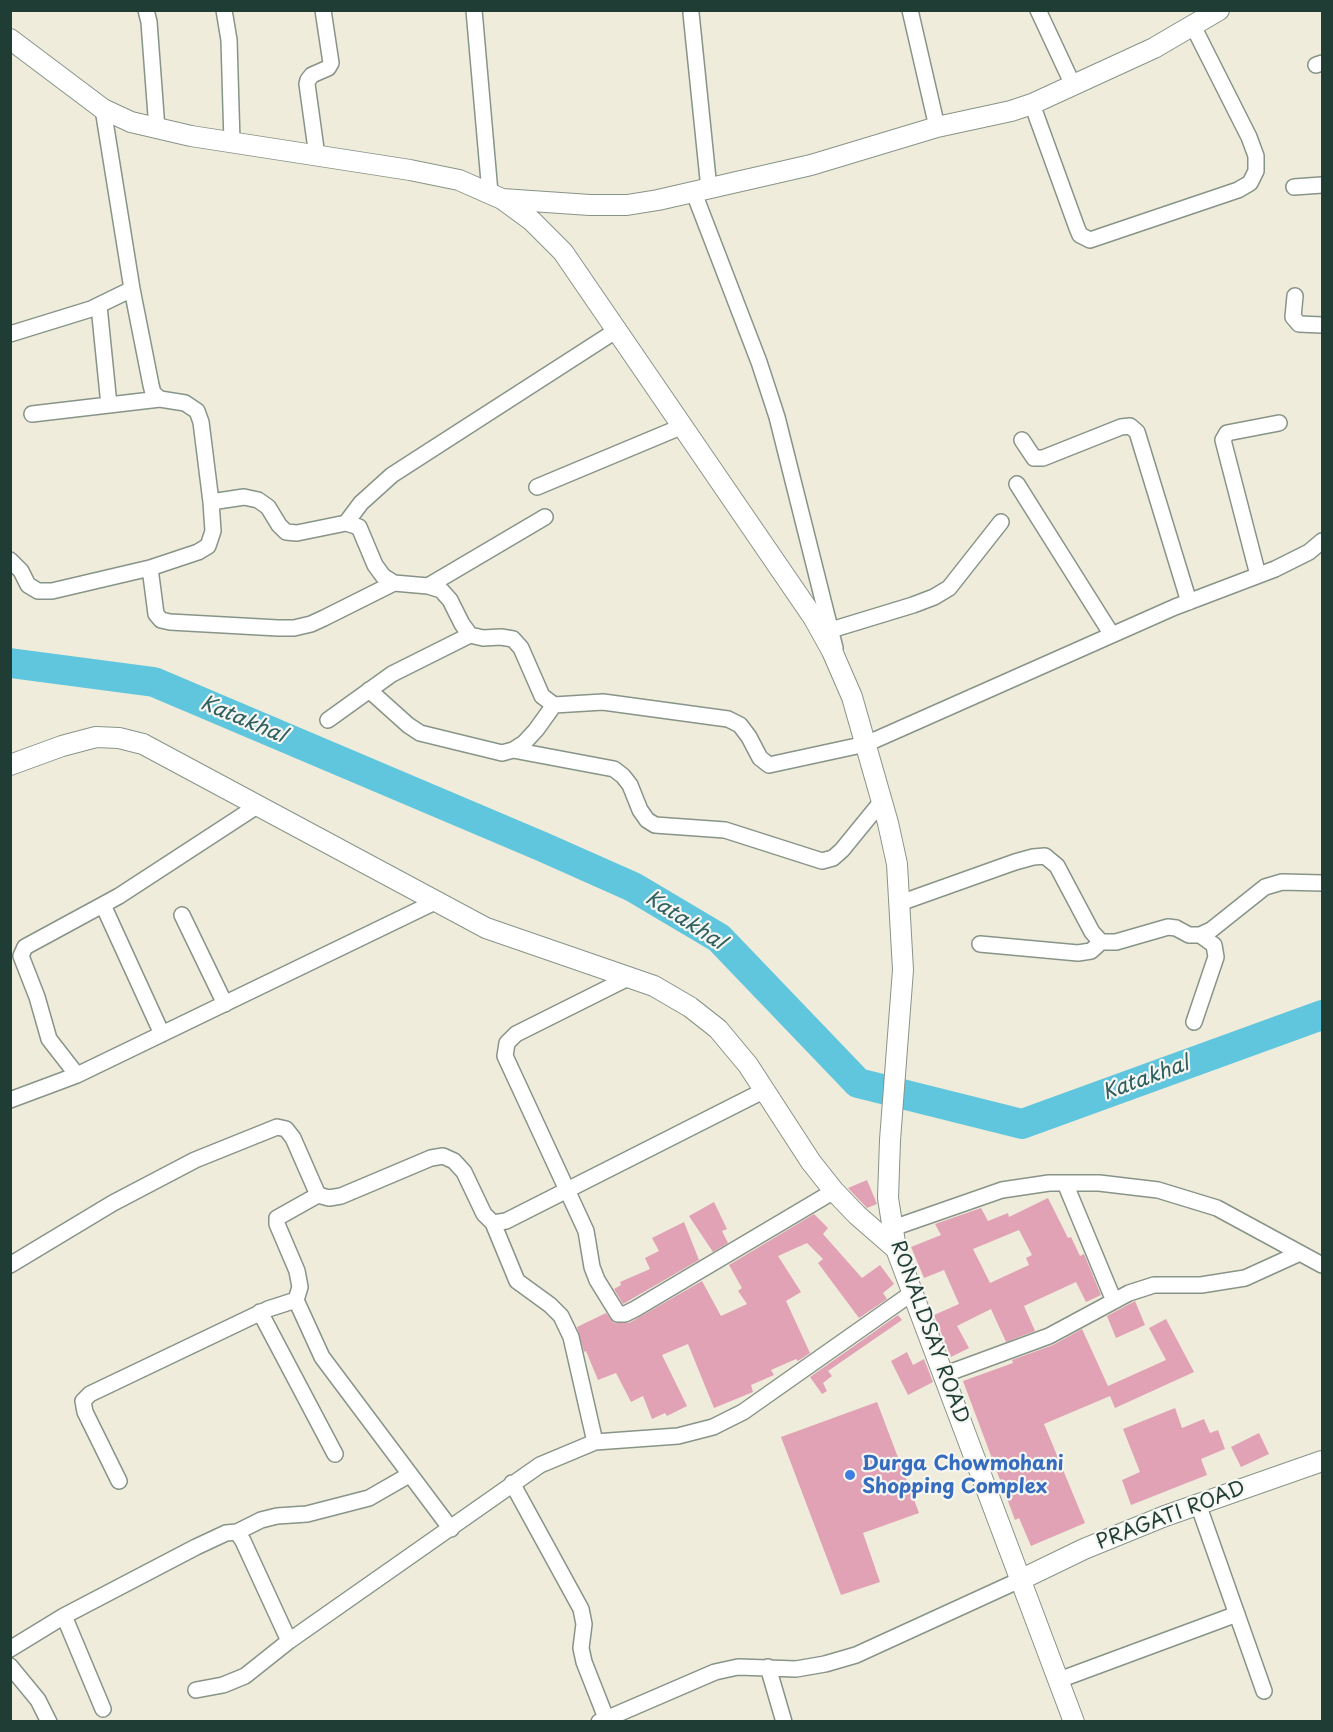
<!DOCTYPE html>
<style>
body{margin:0}
#map{position:relative;width:1333px;height:1732px;overflow:hidden;background:#efecdb;font-family:"Playpen Sans",sans-serif}
canvas{display:block}
.frame{position:absolute;inset:0;border:12px solid #1f3d34;pointer-events:none}
</style>
<div id="map">
<canvas width="1333" height="1732"></canvas>
<div class="frame"></div>
</div>
<script>
const ctx = document.querySelector('canvas').getContext('2d');
ctx.lineJoin = 'round';
const toPath = rows => new Path2D(rows.map(r => 'M' + r).join(''));
function trace(path, color, width, dash) { ctx.strokeStyle = color; ctx.lineWidth = width; ctx.lineCap = dash ? 'butt' : 'round'; ctx.setLineDash(dash || []); ctx.stroke(path); }
function paint(path, color) { ctx.fillStyle = color; ctx.fill(path, 'evenodd'); }
function label(font, color, halo, rows, align = 'center') {
  ctx.font = font + ' "Playpen Sans",sans-serif'; ctx.lineWidth = 4.5; ctx.setLineDash([]); ctx.textBaseline = 'middle'; ctx.strokeStyle = halo; ctx.fillStyle = color; for (const [text, x, y, turn = 0] of rows) {
    ctx.save(); ctx.translate(x, y); ctx.rotate((+turn || 0) * Math.PI / 180); ctx.textAlign = isNaN(turn) ? turn : align; if (halo) ctx.strokeText(text, 0, 0); ctx.fillText(text, 0, 0); ctx.restore();
  }
}
const river = toPath([
 [10,663,154,682,543,847,633,887,719,938,858,1083,1022,1124,1322,1015]
]);
const building = toPath([
 [867,1180,877,1204,867,1208,848,1188],
 [1048,1198,1068,1238,1071,1237,1080,1256,1084,1254,1101,1295,1086,1302,1076,1282,1024,1306,1035,1331,1006,1342,991,1309,957,1326,969,1348,951,1357,934,1315,959,1304,944,1270,924,1278,911,1247,941,1235,935,1224,981,1208,988,1221,1008,1213,1009,1217],
 [1019,1230,1032,1255,1026,1258,1029,1265,990,1283,973,1249],
 [714,1202,727,1229,722,1231,728,1243,713,1252,689,1216],
 [814,1214,828,1228,823,1234,862,1278,880,1265,894,1284,883,1293,887,1299,859,1318,818,1263,823,1259,807,1243,778,1256,801,1292,786,1301,810,1353,798,1361,796,1359,771,1370,774,1375,751,1385,753,1392,714,1408,688,1344,662,1355,687,1406,667,1416,665,1413,652,1419,643,1396,631,1402,616,1373,598,1380,586,1351,584,1352,577,1327,606,1313,614,1323,629,1323,702,1281,721,1316,747,1304,738,1291,742,1288,729,1265],
 [684,1222,699,1260,623,1304,614,1289,621,1285,620,1282,650,1269,645,1258,659,1251,652,1238],
 [1135,1301,1145,1325,1116,1338,1107,1316],
 [898,1315,902,1320,828,1371,832,1376,823,1383,827,1391,822,1394,810,1377],
 [1166,1319,1194,1372,1115,1408,1110,1396,1044,1424,1085,1523,1031,1546,1019,1518,1015,1520,963,1381,1013,1363,1012,1360,1053,1345,1082,1329,1108,1386,1166,1360,1149,1328],
 [907,1352,913,1365,924,1359,933,1382,908,1395,891,1361],
 [877,1402,919,1513,863,1533,880,1582,841,1595,781,1437],
 [1175,1408,1182,1428,1204,1419,1210,1433,1218,1430,1225,1449,1201,1459,1207,1475,1131,1505,1122,1480,1140,1472,1123,1429],
 [1259,1433,1269,1454,1241,1467,1231,1447]
]);
const minor = toPath([
 [146,10,149,22,157,129],
 [224,10,229,40,232,142],
 [474,10,490,193],
 [910,10,937,127],
 [1038,10,1073,85],
 [691,13,709,189],
 [1316,65,1322,63],
 [1032,104,1077,228,1080,235,1090,240,1238,190,1250,183,1256,171,1256,156,1249,137,1193,26],
 [317,156,307,84,308,80,312,75,328,68,331,63,323,10],
 [1294,187,1322,185],
 [694,193,759,362,777,417,835,648],
 [1295,296,1293,317,1299,324,1322,325],
 [99,306,109,405],
 [10,334,91,309,132,289],
 [32,414,160,399],
 [1022,440,1034,458,1043,458,1121,427,1130,426,1137,432,1189,602],
 [1017,484,1112,635],
 [537,487,683,426],
 [211,502,244,497,258,500,268,507,279,525,286,532,297,533,346,523,359,527,375,565,383,576,394,583,428,586,441,590,450,600,462,624,470,635,483,638,501,637,513,639,521,648,542,696,554,705,603,702,728,719,740,725,749,737,760,758,769,765,866,744,1175,607,1275,569,1309,552,1322,541],
 [346,523,361,503,392,475,617,330],
 [10,560,21,571,28,585,38,591,52,591,150,568,198,552,208,546,213,531,211,502,201,422,197,411,185,403,160,399,153,393,151,385,132,289,103,109],
 [150,568,156,614,161,620,170,622,278,628,294,628,311,624,324,618,394,583],
 [1258,575,1223,440,1227,433,1279,423],
 [428,586,545,517],
 [831,630,913,605,934,597,949,588,1001,522],
 [369,690,408,725,420,733,502,753,513,750,524,743,536,730,554,705],
 [328,720,392,674,470,635],
 [513,750,614,769,623,776,630,785,640,810,647,820,655,825,725,830,822,861,833,858,842,850,882,801],
 [900,903,1015,862,1033,857,1045,856,1057,866,1092,932,1101,942,1116,942,1168,927,1176,928,1189,935,1200,935,1211,930,1265,887,1282,882,1322,883],
 [103,905,162,1034],
 [182,915,225,1004],
 [980,944,1078,953,1091,951,1101,942],
 [630,977,516,1034,507,1043,505,1056,586,1231,592,1267,597,1280,618,1314,625,1314,635,1309,834,1191],
 [1194,1022,1216,957,1214,945,1200,935],
 [77,1075,49,1039,37,997,21,956,25,947,119,896,257,806],
 [10,1100,77,1075,437,901],
 [1065,1183,1114,1301],
 [318,1195,277,1218,277,1224,297,1271,300,1287,296,1300,322,1357,451,1529],
 [493,1223,517,1281,550,1305,561,1316,571,1337,595,1442],
 [893,1228,1002,1190,1049,1183,1099,1183,1158,1190,1217,1208,1322,1265],
 [10,1265,113,1203,195,1160,277,1127,286,1129,293,1138,318,1195,329,1198,341,1196,431,1158,443,1156,454,1161,464,1172,484,1214,493,1223,506,1221,763,1091],
 [260,1312,335,1454],
 [943,1375,1049,1336,1129,1293,1154,1285,1201,1285,1245,1278,1300,1253],
 [119,1481,85,1412,83,1401,90,1394,268,1309,296,1300],
 [512,1483,581,1609,584,1624,581,1648,584,1662,606,1718],
 [1198,1504,1264,1691],
 [237,1532,261,1520,277,1516,307,1514,369,1498,409,1475],
 [64,1616,103,1709],
 [10,1649,64,1616,196,1547,226,1533,237,1532,243,1541,289,1641,540,1465,595,1442,678,1436,713,1427,743,1412,912,1293],
 [10,1666,38,1700,49,1722],
 [768,1667,784,1722],
 [1059,1680,1237,1614],
 [196,1690,223,1685,245,1676,289,1641],
 [599,1722,715,1672,738,1667,796,1669,825,1664,856,1655,1022,1579]
]);
const tertiary = toPath([
 [10,39,103,109,131,122,191,136,410,170,459,180,502,199,532,221,563,252,813,617,832,651,852,697,888,823,897,864,903,970,890,1140,888,1198,896,1249,1074,1722],
 [502,199,590,205,627,205,658,200,811,165,937,127,1011,111,1032,104,1154,48,1219,10],
 [10,765,62,746,96,737,119,738,143,744,486,928,654,986,690,1007,718,1029,748,1065,811,1162,834,1191,857,1215,896,1249],
 [1022,1579,1084,1549,1165,1516,1322,1461]
]);
const markers = [
 [850,1475,6,"#3f7fe0"]
];
const streetNames = [
 ["RONALDSAY ROAD",929,1332,70],
 ["PRAGATI ROAD",1171,1516,-21]
];
const shopNames = [
 ["Durga Chowmohani",862,1464],
 ["Shopping Complex",862,1487]
];
const waterNames = [
 ["Katakhal",243,720,23],
 ["Katakhal",685,921,33],
 ["Katakhal",1146,1079,-20]
];
trace(river, '#60c6de', 30);
paint(building, '#e1a2b5');
trace(minor, '#879488', 18);
trace(tertiary, '#879488', 22);
trace(minor, '#fff', 15);
trace(tertiary, '#fff', 20);
for (const [x, y, r, color] of markers) { const dot = new Path2D(); dot.arc(x, y, r, 0, 2 * Math.PI); ctx.fillStyle = color; ctx.fill(dot); trace(dot, '#f6f6f2', 2); }
label('20px', '#1f3d34', '#f6f6f2', streetNames);
label('bold 20px', '#366cbe', '#f6f6f2', shopNames, 'left');
label('italic 21px', '#2f5f5e', '#f6f6f2', waterNames);
</script>
